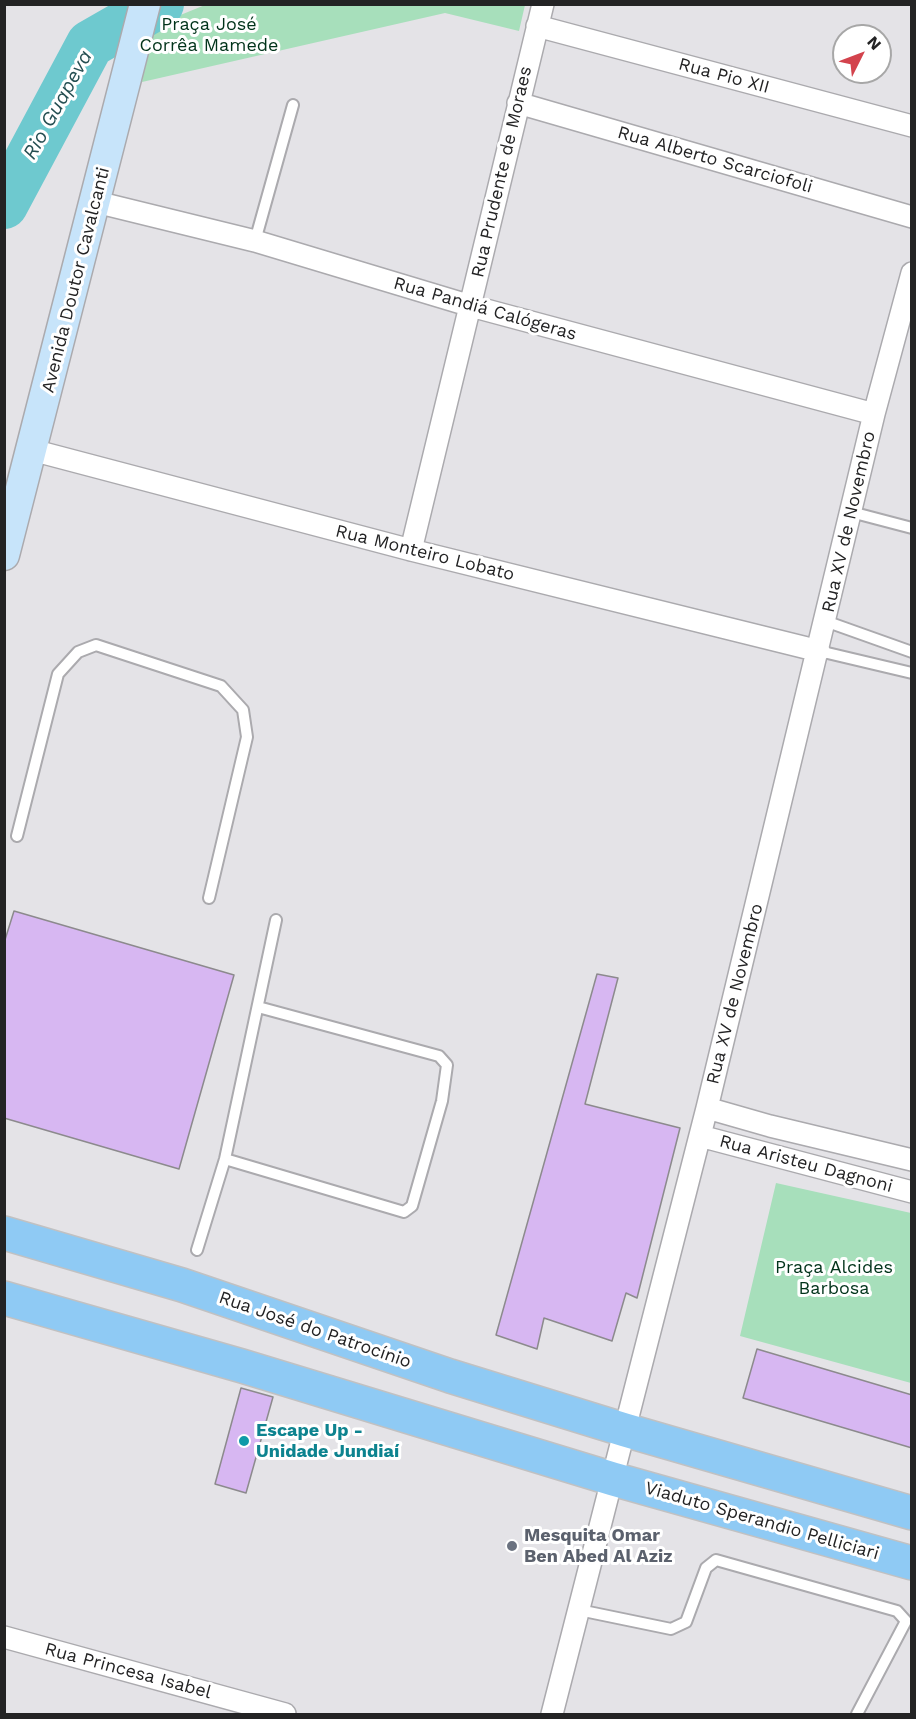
<!DOCTYPE html>
<meta charset="utf-8">
<style>
body{margin:0}
#map{position:relative;width:916px;height:1719px;overflow:hidden;background:#e4e3e7;font-family:"Work Sans",sans-serif}
canvas{display:block}
.frame{position:absolute;inset:0;border:6px solid #232324;pointer-events:none}
.north{position:absolute;left:832px;top:24px;width:60px;height:60px;box-sizing:border-box;background:#fff;border:2px solid #a7a7a7;border-radius:50%;rotate:48deg;font-size:16px;font-weight:700;line-height:24px;text-align:center;color:#232324}
.north::after{content:'';display:block;margin:auto;width:21px;height:27px;background:#d3434d;clip-path:polygon(50% 0,100% 100%,50% 72%,0 100%)}
</style>
<div id="map">
<canvas width="916" height="1719"></canvas>
<div class="frame"></div>
<div class="north">N</div>
</div>
<script>
const ctx = document.querySelector('canvas').getContext('2d');
ctx.lineJoin = 'round';
function paint(path, color) { ctx.fillStyle = color; ctx.fill(path, 'evenodd'); }
const toPath = rows => new Path2D(rows.map(r => 'M' + r).join(''));
function trace(path, color, width, dash) { ctx.strokeStyle = color; ctx.lineWidth = width; ctx.lineCap = dash ? 'butt' : 'round'; ctx.setLineDash(dash || []); ctx.stroke(path); }
function label(font, color, halo, rows, align = 'center') {
  ctx.font = font + ' "Work Sans",sans-serif'; ctx.lineWidth = 6; ctx.setLineDash([]); ctx.textBaseline = 'middle'; ctx.strokeStyle = halo; ctx.fillStyle = color; for (const [text, x, y, turn = 0] of rows) {
    ctx.save(); ctx.translate(x, y); ctx.rotate((+turn || 0) * Math.PI / 180); ctx.textAlign = isNaN(turn) ? turn : align; if (halo) ctx.strokeText(text, 0, 0); ctx.fillText(text, 0, 0); ctx.restore();
  }
}
const green = toPath([
 [205,5,525,5,519,31,445,13,142,82,151,27],
 [776,1183,911,1213,911,1383,740,1336]
]);
const river = toPath([
 [4,205,90,44,160,4]
]);
const building = toPath([
 [14,911,234,975,179,1169,4,1118,4,943,14,911],
 [597,974,618,978,585,1104,680,1128,637,1298,626,1293,612,1341,544,1318,537,1349,496,1335,597,974],
 [757,1349,912,1395,912,1448,743,1398,757,1349],
 [241,1388,273,1397,246,1493,215,1484,241,1388]
]);
const lane = toPath([
 [255,241,293,105],
 [851,512,912,528],
 [825,621,912,652],
 [819,651,912,673],
 [17,836,58,674,78,652,96,645,221,686,243,710,247,737,209,898],
 [225,1159,404,1212,412,1206,442,1101,447,1065,439,1056,258,1007],
 [197,1250,225,1159,276,920],
 [579,1610,671,1629,686,1622,706,1568,716,1560,897,1611,906,1621,857,1714]
]);
const street = toPath([
 [537,26,912,126],
 [518,103,912,217],
 [96,202,255,241,471,306,874,414],
 [32,450,411,550,819,651],
 [411,550,543,4],
 [707,1108,770,1126,912,1160],
 [700,1136,912,1192],
 [4,1637,285,1714],
 [552,1714,707,1108,874,414,912,273]
]);
const secondary = toPath([
 [4,555,145,4]
]);
const primary = toPath([
 [4,1233,182,1285,450,1376,625,1430,912,1513],
 [4,1298,242,1366,613,1479,912,1563]
]);
const markers = [
 [244,1441,6,"#0f9aa8"],
 [512,1546,6,"#6b7280"]
];
const parkNames = [
 ["Praça José",209,25],
 ["Corrêa Mamede",209,46],
 ["Praça Alcides",834,1268],
 ["Barbosa",834,1289]
];
const streetNames = [
 ["Rua Pio XII",724,76,15],
 ["Rua Alberto Scarciofoli",715,160,16],
 ["Rua Prudente de Moraes",502,172,-77],
 ["Avenida Doutor Cavalcanti",76,280,-76],
 ["Rua Pandiá Calógeras",485,309,16],
 ["Rua XV de Novembro",849,522,-77],
 ["Rua Monteiro Lobato",425,553,14],
 ["Rua XV de Novembro",735,994,-76],
 ["Rua Aristeu Dagnoni",806,1164,15],
 ["Rua José do Patrocínio",315,1330,19],
 ["Viaduto Sperandio Pelliciari",762,1521,16],
 ["Rua Princesa Isabel",128,1671,15]
];
const cultureNames = [
 ["Escape Up -",256,1431],
 ["Unidade Jundiaí",256,1452]
];
const worshipNames = [
 ["Mesquita Omar",524,1536],
 ["Ben Abed Al Aziz",524,1557]
];
const waterNames = [
 ["Rio Guapeva",58,105,-61]
];
paint(green, '#a7dfbb');
trace(river, '#6ec9cf', 48);
paint(building, '#d7b7f2');
trace(building, '#8c8a8d', 1.5);
trace(lane, '#abaaae', 14);
trace(street, '#abaaae', 24);
trace(secondary, '#abaaae', 33);
trace(primary, '#c1c1c2', 36);
trace(lane, '#fff', 10);
trace(street, '#fff', 21);
trace(secondary, '#c7e4fa', 30);
trace(primary, '#8fcaf4', 33);
for (const [x, y, r, color] of markers) { const dot = new Path2D(); dot.arc(x, y, r, 0, 2 * Math.PI); ctx.fillStyle = color; ctx.fill(dot); trace(dot, '#fff', 2); }
label('18px', '#00331a', '#fff', parkNames);
label('18px', '#232324', '#fff', streetNames);
label('bold 18px', '#0d838f', '#fff', cultureNames, 'left');
label('bold 18px', '#5b616d', '#fff', worshipNames, 'left');
label('italic 20px', '#254f52', '#fff', waterNames);
</script>
